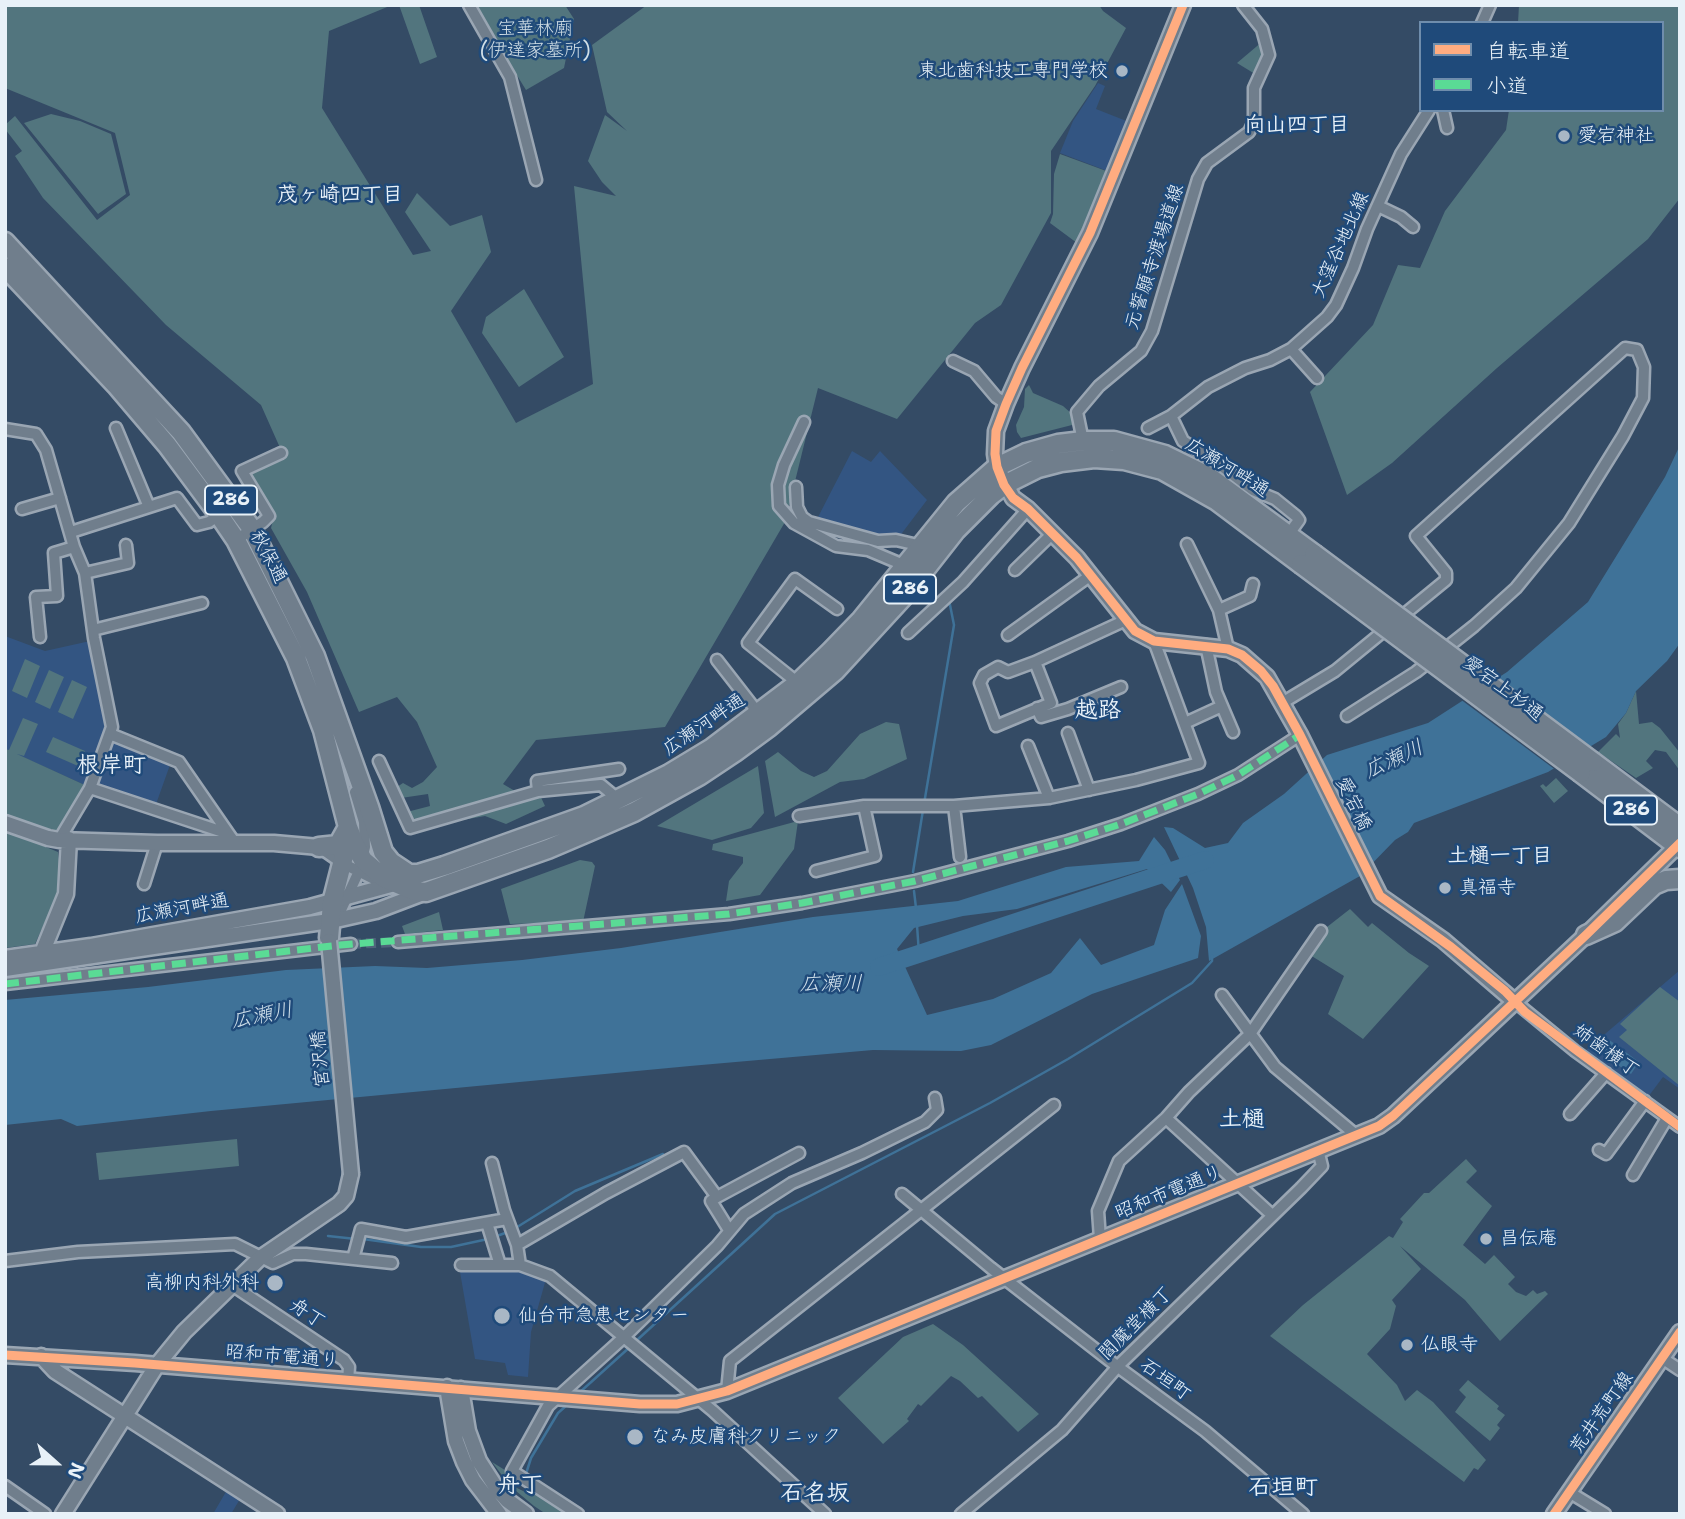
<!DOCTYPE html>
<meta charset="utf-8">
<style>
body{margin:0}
#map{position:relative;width:1685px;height:1519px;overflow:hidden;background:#344b65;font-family:"Shantell Sans","Klee One",sans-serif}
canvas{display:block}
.frame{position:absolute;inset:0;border:7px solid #e8f1f8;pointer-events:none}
.legend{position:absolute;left:1419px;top:21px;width:245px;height:91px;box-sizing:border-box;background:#1f4a7a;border:2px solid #6f8dac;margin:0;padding:9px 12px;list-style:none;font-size:21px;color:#e8f1f8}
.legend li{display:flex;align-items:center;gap:14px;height:35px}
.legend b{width:35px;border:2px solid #6f8dac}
.north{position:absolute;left:21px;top:1428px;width:70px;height:70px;-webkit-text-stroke:5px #1f4a7a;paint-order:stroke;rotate:111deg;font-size:19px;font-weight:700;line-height:28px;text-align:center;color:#e8f1f8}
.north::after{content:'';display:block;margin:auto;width:24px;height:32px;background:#e8f1f8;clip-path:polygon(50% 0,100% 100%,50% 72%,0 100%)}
</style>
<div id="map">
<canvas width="1685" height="1519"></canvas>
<div class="frame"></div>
<ul class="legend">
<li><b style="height:9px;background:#ffac80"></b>自転車道</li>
<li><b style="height:9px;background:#5adb95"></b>小道</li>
</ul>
<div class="north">N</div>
</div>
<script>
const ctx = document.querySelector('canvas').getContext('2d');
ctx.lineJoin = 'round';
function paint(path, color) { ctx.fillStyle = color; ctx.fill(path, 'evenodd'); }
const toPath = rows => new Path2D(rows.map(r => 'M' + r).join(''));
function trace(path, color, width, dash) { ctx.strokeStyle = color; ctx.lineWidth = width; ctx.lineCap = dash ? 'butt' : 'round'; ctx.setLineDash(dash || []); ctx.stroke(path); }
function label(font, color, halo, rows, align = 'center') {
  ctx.font = font + ' "Shantell Sans","Klee One",sans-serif'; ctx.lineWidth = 5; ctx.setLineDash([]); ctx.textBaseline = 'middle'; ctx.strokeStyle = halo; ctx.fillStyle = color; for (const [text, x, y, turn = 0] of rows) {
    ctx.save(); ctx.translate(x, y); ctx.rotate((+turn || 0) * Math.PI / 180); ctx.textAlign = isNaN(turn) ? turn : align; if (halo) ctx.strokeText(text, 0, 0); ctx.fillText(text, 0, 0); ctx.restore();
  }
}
const built = toPath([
 [1098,83,1105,86,1096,109,1129,122,1110,172,1060,153,1073,121],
 [852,451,871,462,880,451,927,500,899,537,881,537,816,521],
 [5,636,45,651,90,641,107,728,87,786,5,749],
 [112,741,171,762,155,807,101,788,98,780],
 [1680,970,1680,1089,1663,1077,1648,1097,1585,1051],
 [460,1272,525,1272,546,1279,531,1332,528,1377,508,1375,505,1363,475,1359],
 [227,1490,240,1499,231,1514,213,1514]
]);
const green = toPath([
 [5,5,392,5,329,31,322,108,413,255,431,251,405,212,417,193,450,226,482,215,491,252,451,311,516,423,593,384,574,186,616,196,602,182,588,161,605,115,627,131,607,112,592,45,647,5,1099,5,1103,11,1126,28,1095,86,1051,151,1051,213,1001,305,975,323,897,419,818,388,785,522,665,727,536,740,503,784,520,794,539,793,545,806,506,824,485,816,429,826,403,813,430,806,428,794,401,798,397,787,403,783,412,788,423,782,437,767,417,722,397,697,359,712,307,592,271,528,274,516,250,479,251,473,285,459,261,405,166,325,43,198,15,156,22,151,5,129,5,125,15,116,97,220,130,195,115,133,5,88],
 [399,5,419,5,437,57,420,64],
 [474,5,565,5,574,19,564,68,526,90],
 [1519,5,1680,5,1680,198,1648,239,1497,368,1392,463,1347,495,1310,392,1373,325,1398,265,1420,268,1445,211,1506,130,1509,110,1662,110,1662,23,1518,23],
 [1263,41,1264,56,1255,74,1237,63],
 [51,114,80,121,111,134,126,194,98,214,24,123],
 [1060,154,1109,172,1077,243,1050,223,1053,214,1054,174],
 [524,289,564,357,519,387,482,333,486,317],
 [1029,385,1033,393,1063,406,1072,414,1072,425,1021,438,1017,432,1016,425,1024,407,1025,389],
 [25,659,40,666,27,698,12,691],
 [49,670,64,677,50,709,35,702],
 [72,680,87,687,73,719,58,712],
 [1636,691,1639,724,1652,722,1660,728,1680,753,1680,771,1666,752,1655,750,1646,761,1653,768,1636,778,1598,752,1616,734,1620,738,1618,724,1626,713],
 [23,718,38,724,24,756,17,754,87,786,86,791,57,832,5,814,5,749,9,750],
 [886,722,899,724,907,759,864,779,840,782,775,817,765,761,778,752,801,771,814,777,827,771,860,734],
 [53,737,85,751,78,766,46,752],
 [758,766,764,813,751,828,712,840,657,826],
 [1556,778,1568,791,1554,803,1540,786,1543,784,1546,787],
 [798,821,794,849,760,895,726,901,729,881,743,863,743,857,712,850,713,844],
 [5,830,58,852,60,868,58,893,35,944,5,948],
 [580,860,592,862,595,866,583,922,510,924,501,889],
 [1350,909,1368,927,1372,923,1409,953,1429,966,1363,1039,1328,1014,1344,976,1310,955,1327,927],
 [439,912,443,930,405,934,402,926],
 [1660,987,1680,1002,1680,1086,1619,1037,1627,1030,1620,1024],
 [237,1139,239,1166,99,1180,96,1153],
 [1466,1159,1477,1171,1466,1182,1492,1206,1463,1245,1485,1264,1494,1255,1515,1277,1508,1284,1516,1292,1526,1296,1533,1290,1537,1294,1545,1291,1548,1294,1500,1341,1465,1300,1400,1246,1421,1269,1392,1300,1396,1306,1390,1329,1367,1354,1397,1385,1405,1401,1417,1390,1433,1402,1486,1460,1478,1470,1474,1468,1464,1482,1270,1336,1303,1305,1389,1236,1393,1238,1403,1222,1400,1219,1424,1193,1429,1193],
 [933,1324,963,1345,1039,1414,1018,1432,982,1396,978,1398,960,1381,951,1376,921,1406,918,1404,907,1419,909,1421,883,1444,838,1398,903,1337],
 [1468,1380,1499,1406,1497,1409,1505,1415,1497,1425,1500,1428,1490,1441,1455,1412,1466,1397,1459,1390],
 [492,1462,516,1477,513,1486,525,1492,528,1486,570,1514,546,1514,534,1506,510,1486]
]);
const water = toPath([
 [1680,445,1680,643,1667,661,1636,691,1626,713,1606,737,1548,772,1414,823,1408,832,1395,840,1360,876,1209,961,1206,927,1193,888,1164,827,1173,828,1205,848,1228,843,1243,823,1284,794,1327,755,1428,723,1507,672,1588,602,1665,477],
 [1154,837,1165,850,1180,880,1171,892,1147,869,1017,909,963,916,914,928,897,949,927,1015,993,999,1051,973,1080,938,1101,965,1154,945,1165,910,1182,884,1201,936,1198,958,1092,994,991,1045,961,1051,873,1050,690,1066,211,1111,77,1126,61,1119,5,1125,5,1000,148,987,286,970,375,966,427,968,522,960,621,948,813,917,958,901,1066,867,1139,861],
 [1608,1039,1639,1062,1631,1074,1599,1052]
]);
const pier = toPath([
 [1495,676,1594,749,1557,771,1460,699]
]);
const stream = toPath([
 [924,804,954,625,949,600],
 [913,872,923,810],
 [914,891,916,908],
 [917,925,919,954],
 [514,1229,575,1191,663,1154],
 [328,1236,356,1239],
 [494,1237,508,1232],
 [363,1239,421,1247,451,1247,488,1239],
 [636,1341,775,1214,990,1103,1068,1059,1192,983,1212,961,1212,956],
 [579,1393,631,1346],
 [525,1477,531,1458,558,1413,567,1405]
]);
const river = toPath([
 [879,967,1205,860]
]);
const streetTunnel = toPath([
 [351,944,398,942]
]);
const street = toPath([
 [469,5,510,77,536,180],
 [1482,23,1490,5],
 [1443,110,1447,128],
 [1378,206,1401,217,1413,227],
 [1291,349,1317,378],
 [953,361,974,371,996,397,1006,404],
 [1171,416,1183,441,1215,461,1253,490,1275,499,1296,516,1299,520,1289,534],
 [804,422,784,465,778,485,779,506,794,523,836,546,868,550,906,566],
 [116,428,149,507],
 [1148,428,1171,416,1208,387,1245,368,1270,360,1291,349,1327,317,1336,305,1353,268,1367,229,1401,154,1429,110],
 [5,429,36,434,46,450,74,547,85,573,94,638,112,727,90,788,59,840],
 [1083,441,1077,412,1099,386,1141,351,1152,331,1198,179,1207,163,1249,132,1254,121,1254,88,1269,55,1262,29,1243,5],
 [796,487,797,507,802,517,809,522,878,541,896,540,922,546],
 [22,509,60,498],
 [71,532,177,498,197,525,209,522,219,515],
 [236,540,263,522,269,516,242,471,281,453],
 [1187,544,1219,610,1228,649],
 [1015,570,1053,533],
 [85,573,128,563,126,545],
 [1219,610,1250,596,1253,584],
 [93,630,202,603],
 [908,633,963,582,1028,509],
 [1008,635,1091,575],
 [40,637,36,597,57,596,54,553,74,547],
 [1206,645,1216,692,1233,732],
 [717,660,759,714],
 [1035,662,1051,703,996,726,980,683,984,675,998,667,1008,672,1035,662,1126,620],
 [798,683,748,643,795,579,837,609],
 [1282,703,1335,671,1446,580,1446,573,1416,536,1625,348,1637,350,1644,367,1643,398,1623,436,1569,523,1516,588,1474,626,1416,672,1347,716],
 [1037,708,1041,717,1068,709,1121,687],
 [1185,723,1222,706],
 [1068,733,1089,790],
 [110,734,179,762,235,843],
 [1028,746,1049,798],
 [379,761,410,828,538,791],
 [90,788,226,833],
 [619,800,601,785,538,791,537,781,619,769],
 [954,806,960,857],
 [799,816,864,806,954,806,1049,798,1136,780,1199,763,1154,641],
 [322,849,342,863,378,881],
 [816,871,875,856,864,806],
 [144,884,157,843],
 [335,923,359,871,365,847,364,822,355,792],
 [398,942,729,914,802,903,915,881,1068,841,1121,824,1198,794,1238,775,1300,735],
 [5,984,351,944],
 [1222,995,1275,1067,1356,1135],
 [1514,1001,1575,1051,1680,1127],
 [1570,1114,1606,1073],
 [1166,1118,1272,1215],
 [1599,1150,1606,1154,1645,1101],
 [492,1163,504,1210,517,1245,520,1265],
 [1633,1175,1667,1118],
 [902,1194,991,1268,1118,1367,1205,1431,1303,1514],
 [717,1197,799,1153],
 [487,1223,500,1265],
 [1100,1239,1098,1211,1119,1161,1166,1118,1189,1092,1250,1034,1321,931],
 [517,1245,606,1193,684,1152,717,1197,711,1201,729,1230],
 [353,1259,361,1229,406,1237,507,1219],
 [5,1261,78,1252,235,1244,273,1263,293,1254,306,1254,392,1263],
 [461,1265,520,1265,550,1276,713,1411,825,1514],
 [232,1285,344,1360,349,1367,348,1381],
 [1662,1358,1680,1370],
 [727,1391,730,1361,1054,1105],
 [5,1486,45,1514],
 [1569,1492,1605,1514],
 [578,1514,512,1471,548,1406,623,1338,717,1246,744,1214,792,1183,862,1153,925,1122,937,1110,935,1098],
 [961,1514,1062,1430,1120,1364,1301,1188,1322,1166,1318,1150]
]);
const secondary = toPath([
 [1183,5,1090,233,1022,368,1006,404,996,431,995,454,997,467,1013,498,1028,509,1077,558,1135,631,1154,641,1228,649,1242,655,1267,677,1300,735,1380,896,1443,940,1514,1001],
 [5,823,48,838,59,840,157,843,274,843,319,847],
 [42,953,66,894,69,839],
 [5,958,91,946,310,907,402,882],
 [5,969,336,920,376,911,426,892],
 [5,1355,135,1363,640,1404,677,1404,727,1391,1379,1126,1393,1116,1586,935,1680,843],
 [41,1356,55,1371,277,1514],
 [447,1387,456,1441,464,1462,473,1480,499,1514],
 [461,1389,468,1431,479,1461,497,1489,507,1500,526,1514],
 [63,1514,157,1365,184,1332,260,1258,339,1204,346,1196,351,1174],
 [1554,1514,1680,1332]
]);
const highway = toPath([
 [5,242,181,432,252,529,315,656,369,807,383,852,391,862,409,874,418,874,444,866,584,816,669,774,712,748,798,683,830,652,861,620,956,503,997,467,1026,453,1058,444,1083,441,1114,441,1165,455,1208,476,1314,554],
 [5,267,116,385,167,445,219,515,236,540,296,658,323,730,348,827,355,845,363,860,384,878,414,891,426,892,548,849,588,832,634,812,699,776,735,752,769,727,835,671,905,595,956,530,991,495,1004,485,1038,468,1061,462,1094,458,1124,460,1162,470,1217,501,1301,564],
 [1593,762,1680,827],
 [1581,773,1680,848],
 [319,847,338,845,348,827],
 [1586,935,1615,922,1654,885,1666,880,1680,879],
 [329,938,332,903,346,848,347,831]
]);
const secondaryBridge = toPath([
 [329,941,351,1174]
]);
const highwayBridge = toPath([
 [1314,554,1593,762],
 [1301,564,1581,773]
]);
const quiet = toPath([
 [5,984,340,945,729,914,802,903,915,881,1068,841,1121,824,1198,794,1238,775,1300,735]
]);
const cycleway = toPath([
 [1183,5,1090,233,1022,368,1006,404,996,431,995,454,997,467,1004,485,1013,498,1028,509,1077,558,1135,631,1154,641,1228,649,1242,655,1261,671,1273,686,1300,735,1380,896,1451,947,1505,991,1525,1012,1680,1127],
 [5,1355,135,1363,640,1404,677,1404,727,1391,1379,1126,1393,1116,1586,935,1680,843],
 [1554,1514,1680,1332]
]);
const markers = [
 [1122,71,7,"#a9b7c5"],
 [1564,136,7,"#a9b7c5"],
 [1445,888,7,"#a9b7c5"],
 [1486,1239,7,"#a9b7c5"],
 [275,1283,9,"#a9b7c5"],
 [502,1316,9,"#a9b7c5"],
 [1407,1345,7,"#a9b7c5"],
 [635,1437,9,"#a9b7c5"]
];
const shields = [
 [231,500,52],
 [910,589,52],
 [1631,810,52]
];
const shieldNames = [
 ["286",231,500],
 ["286",910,589],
 ["286",1631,810]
];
const parkNames = [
 ["宝華林廟",535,29],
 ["(伊達家墓所)",535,51]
];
const poiNames = [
 ["東北歯科技工専門学校",1108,71,"right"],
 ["愛宕神社",1578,136],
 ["真福寺",1459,888],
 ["昌伝庵",1500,1239],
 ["高柳内科外科",259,1283,"right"],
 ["仙台市急患センター",518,1316],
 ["仏眼寺",1421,1345],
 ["なみ皮膚科クリニック",651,1437]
];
const streetNames = [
 ["大窪谷地北線",1341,245,-66],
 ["元誓願寺渡場道線",1155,257,-72],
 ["広瀬河畔通",1227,468,32],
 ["秋保通",268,557,62],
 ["愛宕上杉通",1503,689,37],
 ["広瀬河畔通",704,725,-34],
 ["愛宕橋",1353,804,64],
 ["広瀬河畔通",182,909,-10],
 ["姉歯横丁",1606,1051,36],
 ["宮沢橋",321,1059,-95],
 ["昭和市電通り",1169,1193,-22],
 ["舟丁",307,1314,34],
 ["閻魔堂横丁",1136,1324,-45],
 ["昭和市電通り",282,1357,5],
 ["石垣町",1165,1380,36],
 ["荒井荒町線",1602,1413,-55]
];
const neighbourhoodNames = [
 ["向山四丁目",1297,126],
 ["茂ヶ崎四丁目",340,196],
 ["土樋一丁目",1500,857]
];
const waterNames = [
 ["広瀬川",1394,760,-25],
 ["広瀬川",831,985],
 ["広瀬川",262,1016,-11]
];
const quarterNames = [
 ["越路",1098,711],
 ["根岸町",111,766],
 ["土樋",1242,1120],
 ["舟丁",520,1486],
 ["石垣町",1283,1488],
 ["石名坂",815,1494]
];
paint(built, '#335582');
paint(green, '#52757e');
paint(water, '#3f7298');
paint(pier, '#344b65');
trace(stream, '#3f7298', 2.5);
trace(river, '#3f7298', 18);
trace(streetTunnel, '#4f647b', 10, [10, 5]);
trace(street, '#9aa6b3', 15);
trace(secondary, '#9aa6b3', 19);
trace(highway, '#9aa6b3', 23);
trace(street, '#707e8c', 10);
trace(secondary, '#707e8c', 14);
trace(highway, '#707e8c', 18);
trace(secondaryBridge, '#9aa6b3', 19, []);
trace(highwayBridge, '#9aa6b3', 23, []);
trace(secondaryBridge, '#707e8c', 14);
trace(highwayBridge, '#707e8c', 18);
trace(quiet, '#5adb95', 7, [14, 7]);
trace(cycleway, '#ffac80', 9);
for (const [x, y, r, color] of markers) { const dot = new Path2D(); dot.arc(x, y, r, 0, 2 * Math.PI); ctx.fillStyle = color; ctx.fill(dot); trace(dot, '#1f4a7a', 2.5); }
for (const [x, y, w] of shields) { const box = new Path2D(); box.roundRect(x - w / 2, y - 14.5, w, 29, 5); ctx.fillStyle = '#1f4a7a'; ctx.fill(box); trace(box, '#e8f1f8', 2); }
label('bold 18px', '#e8f1f8', null, shieldNames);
label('19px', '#d2dfe6', '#1f4a7a', parkNames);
label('19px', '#e8f1f8', '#1f4a7a', poiNames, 'left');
label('19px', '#e8f1f8', '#1f4a7a', streetNames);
label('bold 21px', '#e8f1f8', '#1f4a7a', neighbourhoodNames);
label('italic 21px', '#cfdfea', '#1f4a7a', waterNames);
label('bold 23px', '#e8f1f8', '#1f4a7a', quarterNames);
</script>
